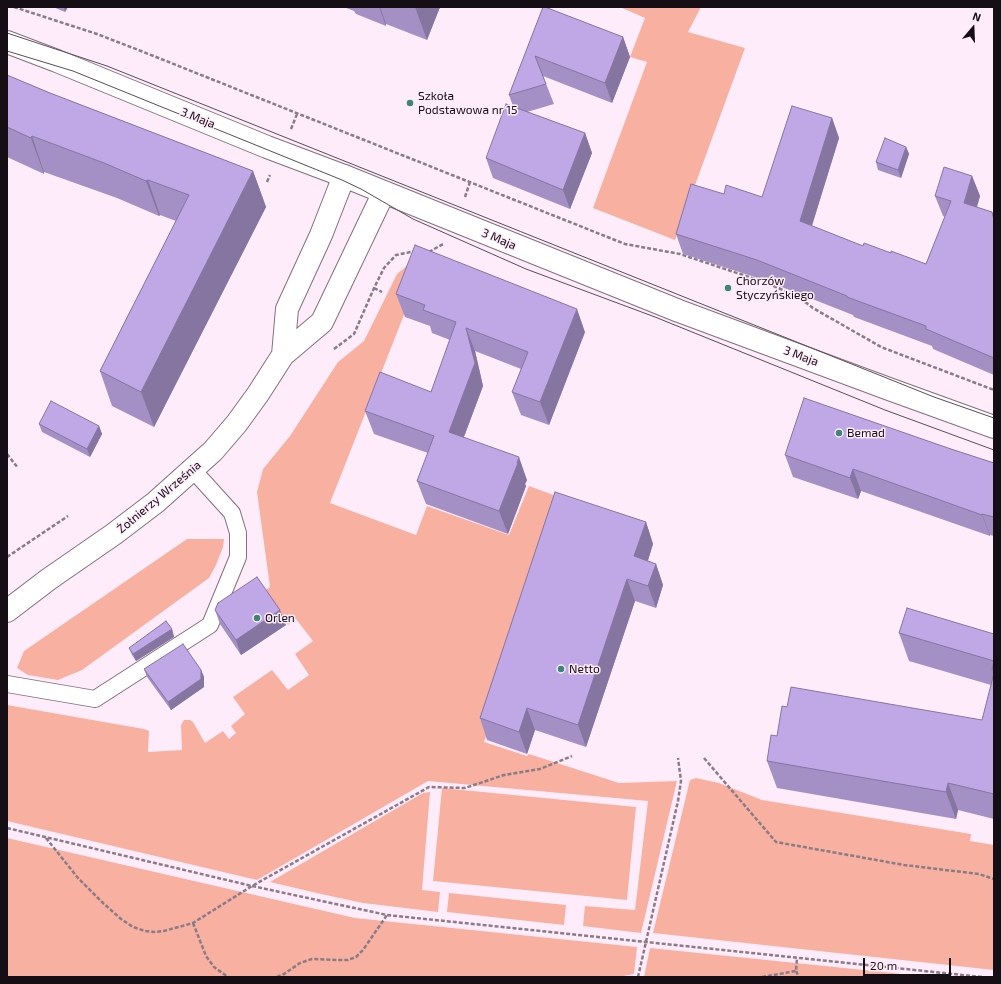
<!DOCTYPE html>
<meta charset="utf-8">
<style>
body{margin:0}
#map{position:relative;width:1001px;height:984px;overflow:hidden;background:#ffecfb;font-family:"Exo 2",sans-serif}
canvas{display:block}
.frame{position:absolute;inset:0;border:8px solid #150e14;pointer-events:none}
.north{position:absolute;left:953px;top:8px;width:40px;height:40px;-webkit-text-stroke:3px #ffecfb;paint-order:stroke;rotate:19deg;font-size:11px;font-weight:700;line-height:16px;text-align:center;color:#150e14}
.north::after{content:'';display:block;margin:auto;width:14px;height:18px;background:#150e14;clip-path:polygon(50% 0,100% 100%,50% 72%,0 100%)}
.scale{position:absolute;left:863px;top:958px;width:88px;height:18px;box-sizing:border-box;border:2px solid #150e14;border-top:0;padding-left:5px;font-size:12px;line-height:14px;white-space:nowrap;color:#150e14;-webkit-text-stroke:3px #ffecfb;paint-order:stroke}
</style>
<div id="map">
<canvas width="1001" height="984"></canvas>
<div class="frame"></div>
<div class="north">N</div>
<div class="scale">20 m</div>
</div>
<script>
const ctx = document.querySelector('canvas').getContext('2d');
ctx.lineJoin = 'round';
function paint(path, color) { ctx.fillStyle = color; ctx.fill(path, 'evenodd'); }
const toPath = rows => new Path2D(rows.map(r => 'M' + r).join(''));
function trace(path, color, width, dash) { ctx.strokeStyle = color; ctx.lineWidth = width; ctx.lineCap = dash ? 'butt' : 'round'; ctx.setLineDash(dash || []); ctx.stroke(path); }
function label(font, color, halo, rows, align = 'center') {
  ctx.font = font + ' "Exo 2",sans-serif'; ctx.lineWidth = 3; ctx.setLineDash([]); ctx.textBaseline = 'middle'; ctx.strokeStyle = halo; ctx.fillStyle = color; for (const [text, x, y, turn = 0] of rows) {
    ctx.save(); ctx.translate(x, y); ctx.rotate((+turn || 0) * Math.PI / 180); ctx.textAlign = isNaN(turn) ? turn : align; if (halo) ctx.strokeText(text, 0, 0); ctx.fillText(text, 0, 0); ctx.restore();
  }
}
const green = toPath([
 [620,7,701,7,688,32,745,48,675,240,593,208,647,62,630,57,645,18],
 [409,264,422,269,330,503,416,535,427,506,509,535,529,486,567,500,484,742,527,756,529,754,619,783,677,781,641,933,583,926,585,906,635,910,648,801,428,781,257,880,7,821,7,705,144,729,149,731,148,752,182,750,181,725,184,720,190,720,193,722,205,743,223,731,229,739,236,733,231,726,245,714,233,697,272,670,288,690,309,675,295,654,313,641,296,619,288,625,264,591,270,587,257,492,263,469,290,436,338,362,364,341,397,274],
 [187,539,224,539,223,547,216,565,209,578,82,670,58,680,28,675,17,668,24,651],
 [696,778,719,783,762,800,971,834,970,841,994,845,994,970,653,933,690,780],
 [442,788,636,807,627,900,433,881],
 [430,792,422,890,440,892,438,912,363,903,321,894,270,882,423,793],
 [7,838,355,918,637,947,634,974,618,977,7,977],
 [449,893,566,905,564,925,447,912],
 [650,948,893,973,924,977,644,977]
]);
const path = toPath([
 [14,7,97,34,141,51,625,244,680,254,764,282,797,296,813,308,881,347,994,390],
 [291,129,297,114],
 [267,182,270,175],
 [465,197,470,182],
 [429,252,443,244],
 [374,288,382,292],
 [334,349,354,334,374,288,384,268,396,255,416,251],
 [7,454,18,468],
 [7,557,68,516],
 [704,758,776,842,904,865,979,874,994,879],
 [7,828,252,886,387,915,982,977],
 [46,838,78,878,103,903,121,919,133,927,145,931,154,932,164,931,193,923,252,886,429,787,465,788,504,775,540,769,572,756],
 [193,923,206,956,214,967,228,977],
 [796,971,799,977],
 [277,977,284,974,300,963,312,959,337,960,348,960,356,957,363,950,387,915],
 [638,977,678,801,681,781,678,758],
 [762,977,796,971,797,958]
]);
const service = toPath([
 [7,684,95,699,210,625,238,557,238,533,232,513,193,470]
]);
const tertiary = toPath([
 [7,42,57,61,267,147,344,176]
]);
const primary = toPath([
 [283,355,287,309,321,235,344,176,679,311,889,389,994,427],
 [7,611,49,579,114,534,156,502,213,451,237,423,258,394,283,355,322,322,384,192]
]);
const tram = toPath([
 [7,33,107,66,934,397,994,418],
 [7,51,73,71,342,180,361,189,413,219,526,269,655,317,885,410,994,450]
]);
const wall = toPath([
 [53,7,68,7,65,12],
 [344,7,440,7,427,40,386,24,386,26,356,14,354,11],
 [543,7,623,37,630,57,612,103,543,76,554,104,527,112,585,133,592,153,570,209,493,178,486,158,513,106,509,95],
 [7,75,50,93,253,171,266,207,154,427,112,406,100,371,176,221,160,215,159,216,117,198,44,172,44,174,7,157],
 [832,118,839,138,812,226,863,246,891,253,926,264,945,217,943,216,935,196,972,176,980,196,977,207,992,212,994,218,994,375,933,349,932,346,854,317,853,315,764,280,683,254,676,234,762,197],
 [906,147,909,154,901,178,878,170,876,162],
 [396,294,585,332,549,425,521,415,512,392,521,369,475,351,483,386,464,437,527,480,525,484,526,486,508,534,426,504,417,481,428,453,374,434,365,411,431,392,450,340,432,333,430,326,405,317],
 [39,424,99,426,102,434,90,457,42,432],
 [951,449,994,463,994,536,990,535,990,536,861,491,858,499,793,477,785,455],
 [646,522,653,544,648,561,656,564,663,585,656,608,635,601,586,747,535,730,527,754,487,740,480,718],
 [215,610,286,625,241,655,220,624],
 [172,629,174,637,136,661,132,655,129,648],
 [899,633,994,634,994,819,958,810,956,819,777,788,767,761,777,736,787,707,982,720,991,685,909,661],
 [144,669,201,670,204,677,204,687,171,710,147,677]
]);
const shadedWall = toPath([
 [64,7,68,7,65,12],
 [379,7,380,7,386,24,386,26],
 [415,7,440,7,427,40],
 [623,37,630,57,612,103,605,83],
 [832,118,839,138,807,241,800,221],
 [585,133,592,153,570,209,563,190],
 [32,136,44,172,44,174,31,138],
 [906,147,909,154,901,178,898,170],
 [253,171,266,207,154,427,141,392],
 [972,176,980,196,972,223,964,203],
 [148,180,160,215,159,216,146,181],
 [577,309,585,332,549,425,540,402],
 [466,328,475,351,483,386,457,455,449,432],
 [99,426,102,434,90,457,87,449],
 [519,457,527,480,525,484,526,486,508,534,499,511],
 [853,469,861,491,858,499,850,478],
 [982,514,990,535,990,536,982,515],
 [646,522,653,544,642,578,634,556],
 [656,564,663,585,656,608,648,586],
 [627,579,635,601,586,747,578,725],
 [280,610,286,625,241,655,236,640],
 [172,629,174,637,136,661,133,654],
 [201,670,204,677,204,687,171,710,168,702],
 [527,708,535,730,527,754,519,732],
 [948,783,958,810,956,819,946,792]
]);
const building = toPath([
 [543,7,545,7,623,37,605,83,535,56,546,84,509,95,543,7],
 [7,75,50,93,253,171,141,392,100,371,189,195,148,180,146,181,104,163,32,136,31,138,7,127,7,75],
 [506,104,585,133,563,190,486,158,506,104],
 [792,106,832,118,800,221,863,246,864,243,891,253,891,251,926,264,951,201,935,196,944,167,972,176,964,203,992,212,994,220,994,358,926,329,926,326,847,297,847,296,757,260,676,234,691,184,724,194,726,185,762,197,792,106],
 [885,138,906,147,898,170,876,162,885,138],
 [415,245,577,309,540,402,512,392,528,352,466,328,475,363,449,432,519,457,517,463,518,463,499,511,417,481,434,436,365,411,380,372,431,392,456,322,423,310,425,305,396,294,415,245],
 [804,398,951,449,994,463,994,517,982,514,982,515,853,469,850,478,785,455,804,398],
 [51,401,99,426,87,449,39,424,51,401],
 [555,492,646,522,634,556,656,564,648,586,627,579,578,725,527,708,519,732,480,718,555,492],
 [257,577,280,610,236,640,215,610,218,603,257,577],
 [907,608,994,634,994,670,992,670,994,661,899,633,907,608],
 [166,621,172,629,133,654,129,648,166,621],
 [183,644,201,670,201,679,168,702,144,669,183,644],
 [994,673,994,794,948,783,946,792,767,761,771,735,777,736,782,706,787,707,791,687,982,720,994,673]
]);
const markers = [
 [410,103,4,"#3e847b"],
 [728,288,4,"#3e847b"],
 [839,433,4,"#3e847b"],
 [257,618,4,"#3e847b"],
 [561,669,4,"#3e847b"]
];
const poiNames = [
 ["Szkoła",418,96],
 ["Podstawowa nr 15",418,110],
 ["Chorzów",736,281],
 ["Styczyńskiego",736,295],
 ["Bemad",847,433],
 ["Orlen",265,618],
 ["Netto",569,669]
];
const streetNames = [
 ["3 Maja",198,118,22],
 ["3 Maja",499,239,23],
 ["3 Maja",801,356,20],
 ["Żołnierzy Września",159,497,-40]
];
paint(green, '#f8b0a1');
trace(service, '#836f7f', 18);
trace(tertiary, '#836f7f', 24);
trace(primary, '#836f7f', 24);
trace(path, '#897c87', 2.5, [4, 2]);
trace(service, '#fff', 16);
trace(tertiary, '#fff', 22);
trace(primary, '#fff', 22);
trace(tram, '#584d56', 1);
paint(wall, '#a590c5');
paint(shadedWall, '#8675a0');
paint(building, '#c0a7e5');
trace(building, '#8675a0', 1);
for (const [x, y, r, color] of markers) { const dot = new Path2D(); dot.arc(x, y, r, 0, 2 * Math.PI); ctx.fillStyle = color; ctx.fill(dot); trace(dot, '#ffecfb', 1.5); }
label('12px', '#150e14', '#ffecfb', poiNames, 'left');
label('12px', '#150e14', '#ffecfb', streetNames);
</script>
